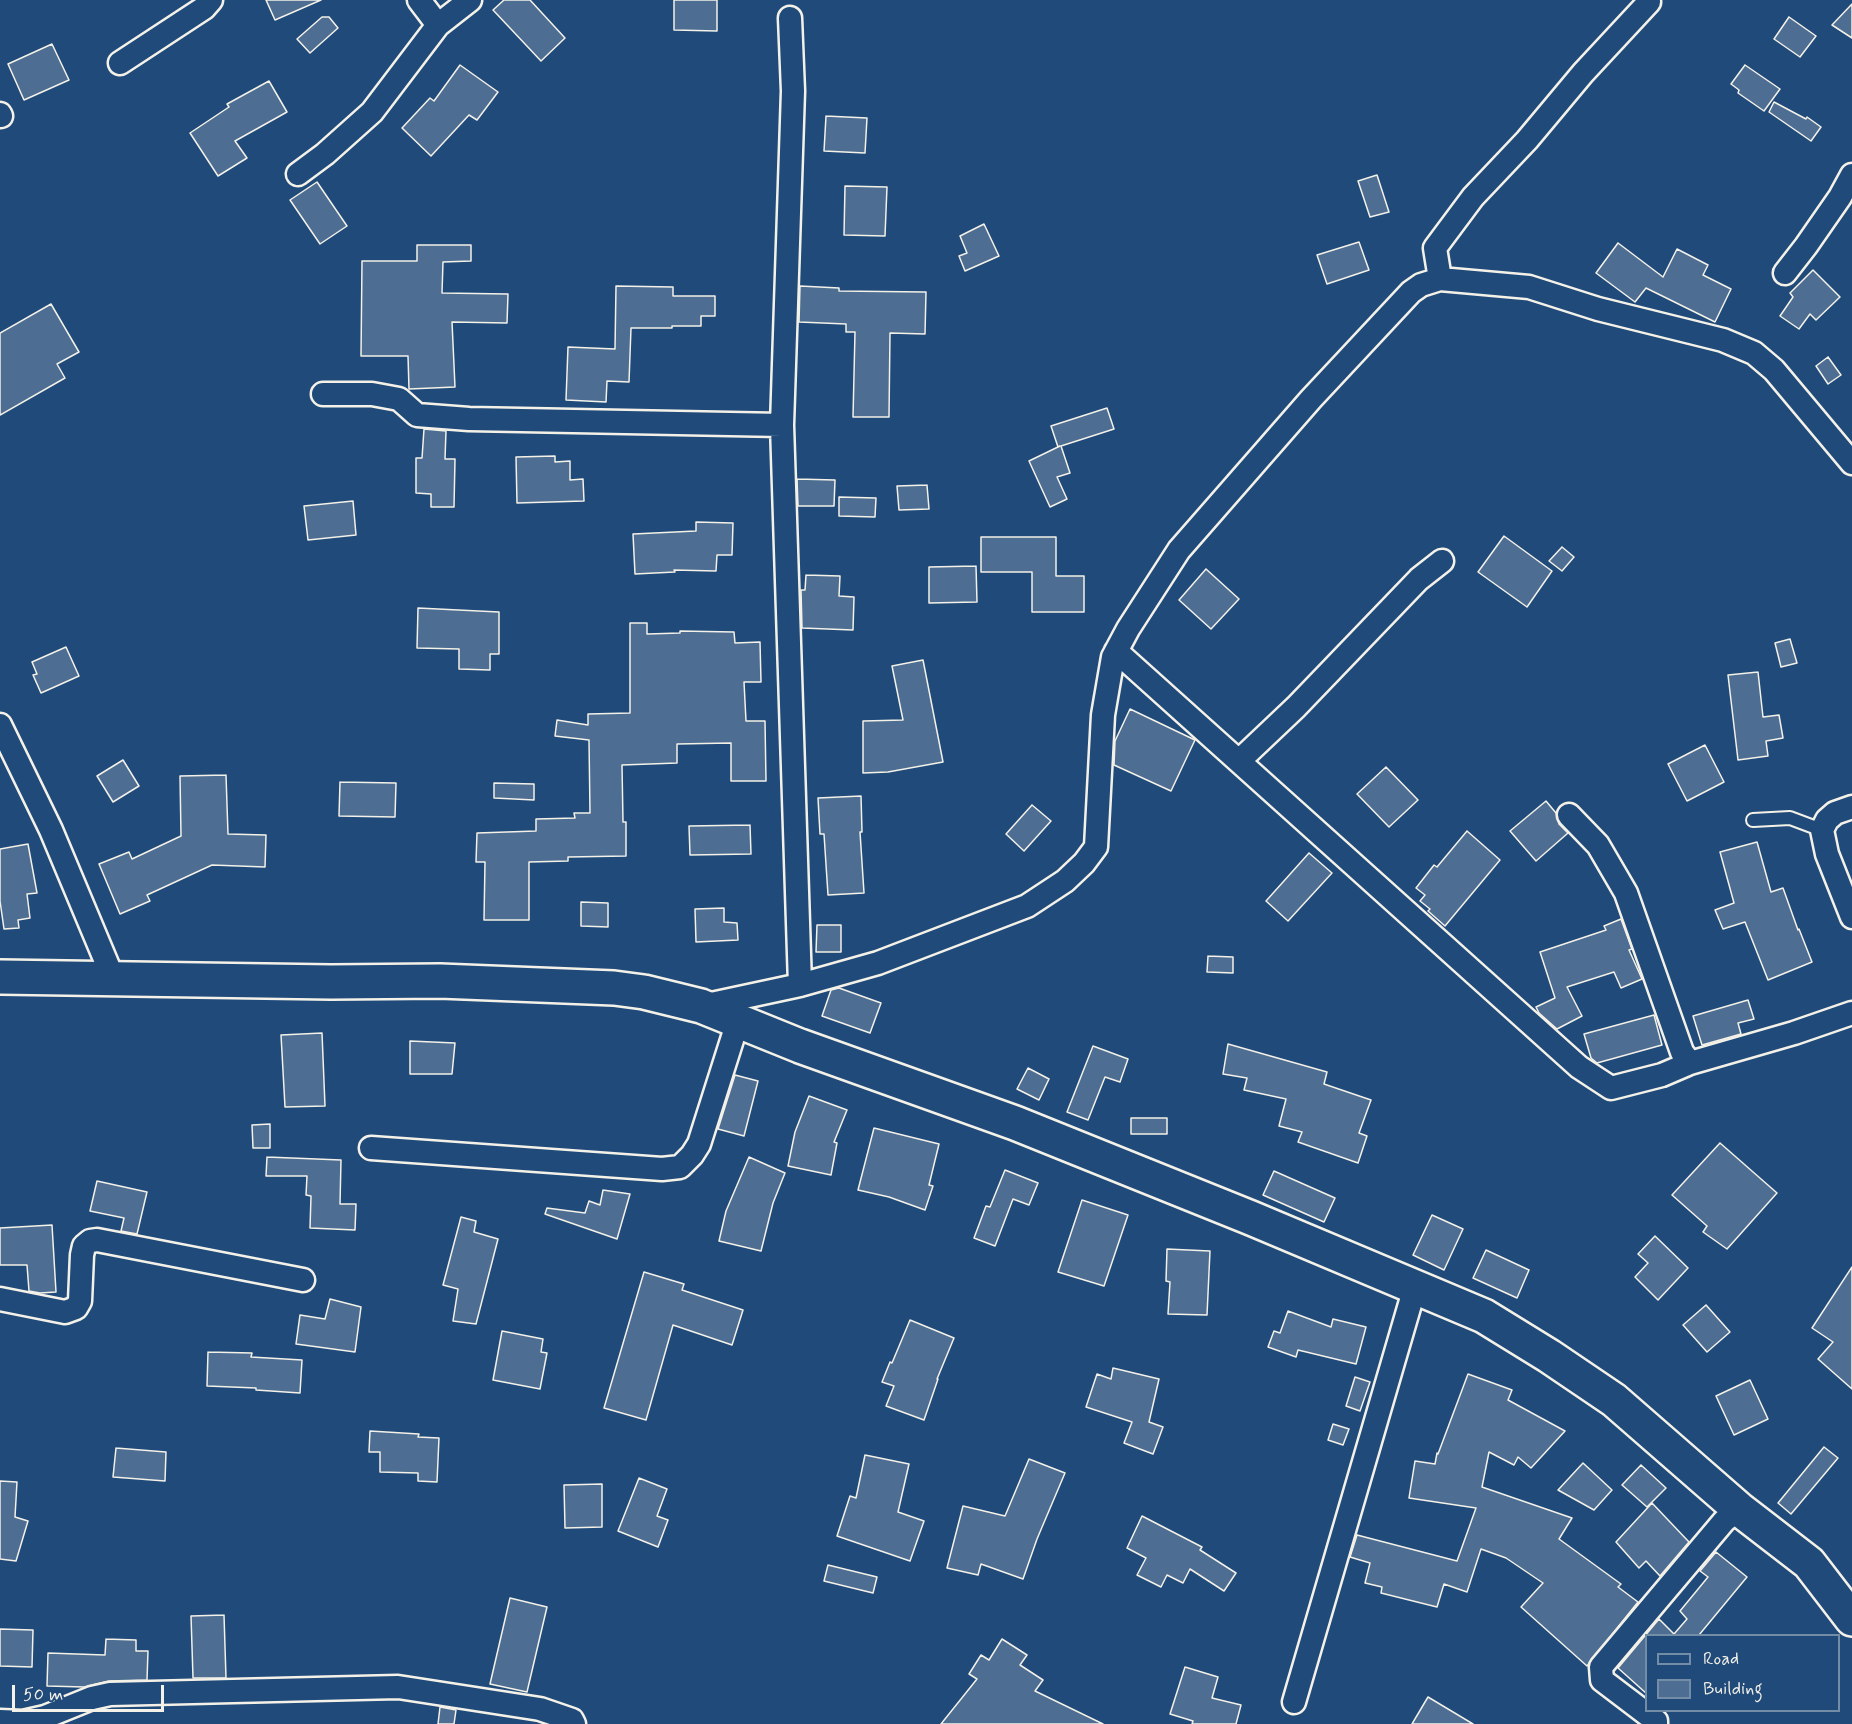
<!DOCTYPE html>
<style>
body{margin:0}
#map{position:relative;width:1852px;height:1724px;overflow:hidden;background:#1f4a7a;font-family:Mynerve,sans-serif}
canvas{display:block}
.legend{position:absolute;left:1645px;top:1634px;width:195px;height:78px;box-sizing:border-box;background:#1f4a7a;border:2px solid #748da6;margin:0;padding:8px 10px;list-style:none;font-size:18px;color:#f4f1e8}
.legend li{display:flex;align-items:center;gap:12px;height:30px}
.legend b{width:30px;border:2px solid #748da6}
.scale{position:absolute;left:12px;top:1685px;width:152px;height:27px;box-sizing:border-box;border:3px solid #f4f1e8;border-top:0;padding-left:8px;font-size:18px;line-height:21px;white-space:nowrap;color:#f4f1e8;-webkit-text-stroke:4px #1f4a7a;paint-order:stroke}
</style>
<div id="map">
<canvas width="1852" height="1724"></canvas>
<ul class="legend">
<li><b style="height:8px;background:#1f4a7a"></b>Road</li>
<li><b style="height:16px;background:#4d6e92"></b>Building</li>
</ul>
<div class="scale">50 m</div>
</div>
<script>
const ctx = document.querySelector('canvas').getContext('2d');
ctx.lineJoin = 'round';
function paint(path, color) { ctx.fillStyle = color; ctx.fill(path, 'evenodd'); }
const toPath = rows => new Path2D(rows.map(r => 'M' + r).join(''));
function trace(path, color, width, dash) { ctx.strokeStyle = color; ctx.lineWidth = width; ctx.lineCap = dash ? 'butt' : 'round'; ctx.setLineDash(dash || []); ctx.stroke(path); }
const building = toPath([
 [266,0,321,0,275,20,266,0],
 [504,0,530,0,565,38,541,61,493,10,504,0],
 [674,0,717,0,717,31,674,30,674,0],
 [1852,4,1852,38,1832,25,1852,4],
 [322,17,329,17,338,28,310,53,297,39,322,17],
 [1789,17,1816,36,1800,57,1774,39,1789,17],
 [52,44,69,80,24,100,8,64,52,44],
 [460,65,498,92,477,120,469,115,431,156,402,128,430,98,434,101,460,65],
 [1745,65,1780,89,1764,111,1738,93,1739,90,1731,84,1745,65],
 [269,81,287,112,235,141,247,158,218,176,190,133,229,107,227,104,269,81],
 [1774,102,1806,119,1807,117,1821,127,1811,141,1769,112,1774,102],
 [826,116,867,118,865,153,824,151,826,116],
 [1377,175,1389,212,1370,217,1358,181,1377,175],
 [317,182,347,226,320,244,290,200,317,182],
 [845,186,887,187,885,236,844,235,845,186],
 [984,224,999,256,965,271,959,256,967,253,960,236,984,224],
 [1359,242,1369,270,1327,284,1317,255,1359,242],
 [1618,243,1663,277,1677,249,1708,265,1703,275,1731,289,1715,322,1646,288,1635,302,1596,273,1618,243],
 [417,245,471,245,471,261,443,262,442,293,508,294,507,323,452,322,455,387,409,389,408,356,361,356,362,261,417,261,417,245],
 [1813,270,1840,297,1816,320,1810,314,1799,329,1780,316,1793,297,1790,293,1813,270],
 [616,286,673,287,673,296,715,296,715,316,701,316,701,326,672,326,672,328,631,328,629,382,607,381,606,402,566,400,568,347,615,349,616,286],
 [800,286,839,288,839,291,926,292,925,334,890,333,889,417,853,417,855,332,846,332,846,324,799,322,800,286],
 [51,304,79,352,57,364,65,378,0,415,0,333,51,304],
 [1828,357,1841,375,1828,384,1816,366,1828,357],
 [1107,408,1114,429,1061,446,1070,473,1057,477,1067,499,1050,507,1029,461,1060,446,1058,447,1051,426,1107,408],
 [424,429,446,431,445,459,455,459,454,507,431,507,431,494,416,493,416,458,422,458,424,429],
 [555,456,555,462,570,461,570,480,583,479,584,501,517,503,516,457,555,456],
 [797,479,835,480,834,506,798,506,797,479],
 [927,485,929,509,899,510,897,486,927,485],
 [839,497,876,498,875,517,839,516,839,497],
 [353,501,356,535,308,540,304,506,353,501],
 [696,522,733,523,732,555,717,555,716,571,674,570,675,572,635,574,633,534,696,531,696,522],
 [1504,536,1552,571,1527,607,1478,572,1504,536],
 [981,537,1056,537,1056,576,1084,576,1084,612,1032,612,1032,572,981,572,981,537],
 [1562,547,1574,557,1562,571,1549,561,1562,547],
 [976,566,977,602,929,603,929,567,976,566],
 [1206,569,1239,599,1211,629,1179,600,1206,569],
 [806,575,840,576,839,596,854,597,853,630,802,628,801,590,805,590,806,575],
 [418,608,499,612,499,654,490,654,490,670,459,669,459,649,417,648,418,608],
 [630,623,647,623,647,634,680,633,680,631,734,632,735,643,760,642,761,682,744,682,746,721,765,721,766,781,731,781,731,743,677,744,677,763,622,765,623,822,626,822,626,856,568,857,568,861,529,862,529,920,484,920,485,862,476,862,477,833,536,831,536,819,575,818,574,813,590,813,589,740,555,736,557,720,588,725,588,714,630,713,630,623],
 [1790,639,1797,663,1781,667,1775,643,1790,639],
 [66,647,79,676,41,693,33,675,37,674,32,662,66,647],
 [923,660,943,762,888,772,863,773,863,721,903,720,892,666,923,660],
 [1758,672,1763,717,1779,715,1783,738,1766,741,1768,756,1738,760,1728,675,1758,672],
 [1130,709,1195,740,1171,791,1114,765,1115,741,1130,709],
 [1705,745,1724,782,1687,801,1668,764,1705,745],
 [123,760,139,786,113,802,97,776,123,760],
 [1386,767,1418,800,1389,827,1357,794,1386,767],
 [226,775,228,834,266,835,265,867,212,865,147,895,150,901,120,914,99,864,129,852,132,859,181,836,180,776,226,775],
 [340,782,396,783,395,817,339,816,340,782],
 [494,783,534,784,534,800,494,798,494,783],
 [861,796,862,832,860,832,864,893,828,895,824,834,820,834,818,798,861,796],
 [1546,801,1556,813,1559,824,1568,833,1536,861,1510,831,1546,801],
 [1032,805,1051,821,1024,851,1006,834,1032,805],
 [750,825,751,854,690,855,689,826,750,825],
 [1467,831,1500,860,1445,926,1428,911,1430,909,1420,901,1425,895,1416,888,1434,865,1437,867,1467,831],
 [1757,842,1771,892,1783,888,1798,930,1799,929,1812,962,1768,980,1745,922,1723,929,1715,910,1734,903,1720,852,1757,842],
 [28,844,37,893,27,894,30,918,18,920,19,928,4,929,0,901,0,849,28,844],
 [1309,853,1332,873,1288,921,1266,901,1309,853],
 [581,902,608,903,608,927,581,926,581,902],
 [724,908,724,922,737,923,738,940,696,942,695,909,724,908],
 [1621,919,1632,949,1629,950,1642,979,1621,988,1614,972,1567,987,1582,1016,1557,1029,1539,1013,1536,1007,1555,998,1540,952,1606,930,1604,926,1621,919],
 [817,925,841,925,841,952,816,952,817,925],
 [1208,956,1233,957,1233,973,1207,972,1208,956],
 [839,988,881,1003,870,1033,822,1016,831,990,839,988],
 [1748,1000,1754,1019,1738,1023,1741,1034,1702,1045,1693,1016,1748,1000],
 [1654,1015,1662,1045,1597,1063,1591,1058,1584,1034,1654,1015],
 [322,1033,325,1106,285,1107,281,1035,322,1033],
 [410,1041,455,1043,452,1074,410,1074,410,1041],
 [1228,1044,1327,1072,1324,1084,1371,1100,1359,1133,1367,1136,1358,1163,1298,1142,1302,1132,1279,1126,1286,1099,1244,1090,1247,1078,1223,1074,1228,1044],
 [1093,1046,1128,1059,1120,1082,1105,1077,1088,1120,1067,1112,1093,1046],
 [1028,1068,1049,1079,1039,1100,1017,1089,1028,1068],
 [735,1075,758,1081,744,1136,718,1129,735,1075],
 [809,1096,847,1110,834,1142,837,1143,831,1175,788,1166,795,1132,809,1096],
 [1131,1118,1167,1118,1167,1134,1131,1134,1131,1118],
 [270,1124,270,1148,253,1148,252,1125,270,1124],
 [874,1128,939,1144,929,1185,933,1186,925,1210,889,1197,858,1190,874,1128],
 [1720,1143,1777,1193,1727,1249,1703,1232,1707,1226,1672,1195,1720,1143],
 [267,1157,341,1160,340,1204,356,1204,355,1230,310,1228,311,1196,306,1195,307,1176,266,1176,267,1157],
 [749,1157,785,1173,773,1203,761,1251,719,1241,726,1211,749,1157],
 [1005,1170,1038,1183,1029,1205,1013,1199,995,1246,974,1238,986,1206,990,1207,1005,1170],
 [1274,1171,1335,1198,1324,1222,1263,1195,1274,1171],
 [97,1181,147,1192,137,1234,121,1231,124,1218,90,1211,97,1181],
 [603,1190,630,1194,617,1239,545,1214,547,1208,585,1213,589,1201,600,1205,603,1190],
 [1082,1200,1128,1215,1104,1286,1058,1272,1082,1200],
 [1432,1215,1463,1229,1444,1270,1413,1255,1432,1215],
 [461,1217,476,1221,474,1232,498,1239,476,1324,453,1321,458,1289,443,1285,461,1217],
 [52,1225,56,1292,40,1293,29,1291,27,1265,0,1265,0,1228,52,1225],
 [1655,1236,1688,1268,1658,1300,1635,1277,1648,1263,1638,1254,1655,1236],
 [1167,1249,1210,1251,1207,1315,1168,1314,1170,1282,1166,1281,1167,1249],
 [1486,1250,1529,1270,1517,1298,1473,1278,1486,1250],
 [1852,1267,1852,1389,1818,1359,1833,1342,1812,1328,1852,1267],
 [644,1272,684,1284,682,1290,743,1310,732,1345,673,1325,646,1420,604,1408,644,1272],
 [330,1299,361,1307,355,1352,296,1344,300,1315,325,1319,330,1299],
 [1706,1305,1730,1332,1707,1352,1683,1325,1706,1305],
 [1288,1311,1331,1327,1333,1319,1366,1327,1356,1364,1298,1350,1296,1357,1268,1347,1274,1331,1280,1333,1288,1311],
 [910,1320,954,1338,937,1379,938,1379,924,1420,886,1406,894,1386,882,1382,890,1362,892,1363,910,1320],
 [502,1331,543,1339,541,1352,547,1353,540,1389,493,1380,502,1331],
 [208,1352,252,1353,251,1357,302,1360,300,1393,256,1390,256,1388,207,1386,208,1352],
 [1113,1368,1159,1379,1149,1422,1163,1427,1153,1454,1124,1443,1132,1422,1086,1407,1097,1374,1111,1379,1113,1368],
 [1468,1374,1512,1390,1508,1400,1565,1431,1531,1468,1518,1457,1514,1465,1489,1452,1482,1487,1572,1518,1559,1539,1621,1584,1618,1587,1638,1602,1587,1666,1521,1607,1543,1583,1506,1558,1481,1549,1467,1592,1444,1584,1437,1607,1381,1593,1382,1587,1365,1583,1370,1563,1350,1557,1357,1535,1457,1561,1476,1508,1409,1498,1415,1461,1435,1464,1437,1453,1438,1454,1468,1374],
 [1355,1377,1370,1382,1360,1411,1346,1406,1355,1377],
 [1750,1380,1768,1419,1734,1435,1716,1396,1750,1380],
 [1333,1424,1349,1429,1343,1445,1328,1440,1333,1424],
 [370,1431,419,1434,418,1437,439,1438,437,1482,418,1481,418,1473,380,1472,380,1452,369,1452,370,1431],
 [1824,1447,1838,1458,1791,1514,1778,1503,1824,1447],
 [116,1448,166,1452,165,1481,113,1477,116,1448],
 [865,1455,909,1464,898,1512,924,1521,910,1561,837,1536,850,1496,856,1498,865,1455],
 [1029,1459,1065,1473,1037,1539,1023,1579,981,1564,978,1575,947,1568,963,1506,1005,1516,1029,1459],
 [1583,1463,1612,1490,1594,1510,1558,1490,1583,1463],
 [1641,1465,1666,1488,1647,1507,1622,1485,1641,1465],
 [639,1478,667,1489,657,1516,668,1520,658,1547,618,1531,639,1478],
 [0,1481,17,1482,15,1517,28,1521,16,1561,0,1559,0,1481],
 [602,1484,602,1527,565,1528,564,1485,602,1484],
 [1652,1503,1689,1542,1660,1576,1646,1561,1639,1568,1616,1542,1652,1503],
 [1142,1516,1202,1547,1200,1550,1236,1573,1224,1591,1190,1569,1183,1583,1167,1575,1161,1587,1137,1575,1146,1558,1127,1548,1142,1516],
 [1716,1552,1747,1577,1699,1635,1647,1635,1647,1694,1618,1668,1659,1619,1674,1634,1687,1619,1680,1611,1708,1577,1700,1571,1716,1552],
 [828,1565,877,1577,873,1593,824,1581,828,1565],
 [510,1598,547,1607,527,1692,490,1684,510,1598],
 [224,1615,226,1678,193,1678,191,1616,224,1615],
 [0,1629,33,1630,32,1667,0,1666,0,1629],
 [106,1639,136,1640,136,1651,148,1651,147,1680,109,1681,84,1687,47,1686,48,1653,105,1655,106,1639],
 [1002,1639,1027,1655,1020,1665,1043,1680,1035,1691,1103,1724,941,1724,977,1679,969,1674,981,1655,989,1660,1002,1639],
 [1185,1667,1218,1677,1212,1698,1241,1705,1236,1724,1192,1724,1193,1721,1170,1714,1185,1667],
 [1428,1697,1473,1724,1412,1724,1428,1697],
 [440,1707,456,1710,454,1724,438,1724,440,1707]
]);
const lane = toPath([
 [1753,820,1790,818,1822,830]
]);
const street = toPath([
 [419,0,438,25],
 [790,18,793,91,782,425,800,985],
 [120,63,204,8,211,0],
 [0,114,1,116],
 [298,174,325,154,372,112,438,25,470,0],
 [1785,273,1806,246,1840,197,1852,175],
 [1440,279,1435,248,1473,197,1527,140,1583,73,1649,2],
 [323,394,372,394,399,399,417,415,469,419,782,425],
 [1116,651,1579,1067,1611,1088,1662,1075,1690,1063,1794,1033,1852,1013],
 [0,725,51,830,113,978],
 [1239,761,1296,707,1419,579,1442,561],
 [1852,807,1835,813,1827,820,1822,830,1827,854,1852,917],
 [1569,815,1598,845,1626,893,1682,1052,1690,1063],
 [702,1006,800,985,878,963,1027,906,1065,881,1084,863,1096,847,1103,715,1113,657,1128,629,1179,550,1311,399,1411,292,1421,285,1440,279,1529,287,1598,309,1723,340,1754,353,1774,370,1852,463],
 [371,1148,662,1169,680,1167,692,1155,699,1144,738,1021],
 [0,1299,65,1312,76,1308,80,1301,82,1255,84,1246,90,1241,97,1240,303,1280],
 [1294,1702,1415,1287],
 [0,1721,23,1722,45,1717,92,1698,110,1694,398,1687,540,1709,572,1720,574,1724],
 [1656,1724,1656,1721,1602,1680,1601,1667,1724,1521,1739,1509]
]);
const secondary = toPath([
 [0,977,331,982,440,981,614,988,644,992,701,1006,800,1046,1015,1123,1251,1218,1484,1316,1549,1356,1614,1400,1739,1509,1809,1563,1852,1619]
]);
paint(building, '#4d6e92');
trace(building, '#f4f1e8', 1.5);
trace(lane, '#f4f1e8', 16);
trace(street, '#f4f1e8', 27);
trace(secondary, '#f4f1e8', 38);
trace(lane, '#1f4a7a', 12);
trace(street, '#1f4a7a', 22);
trace(secondary, '#1f4a7a', 33);
</script>
